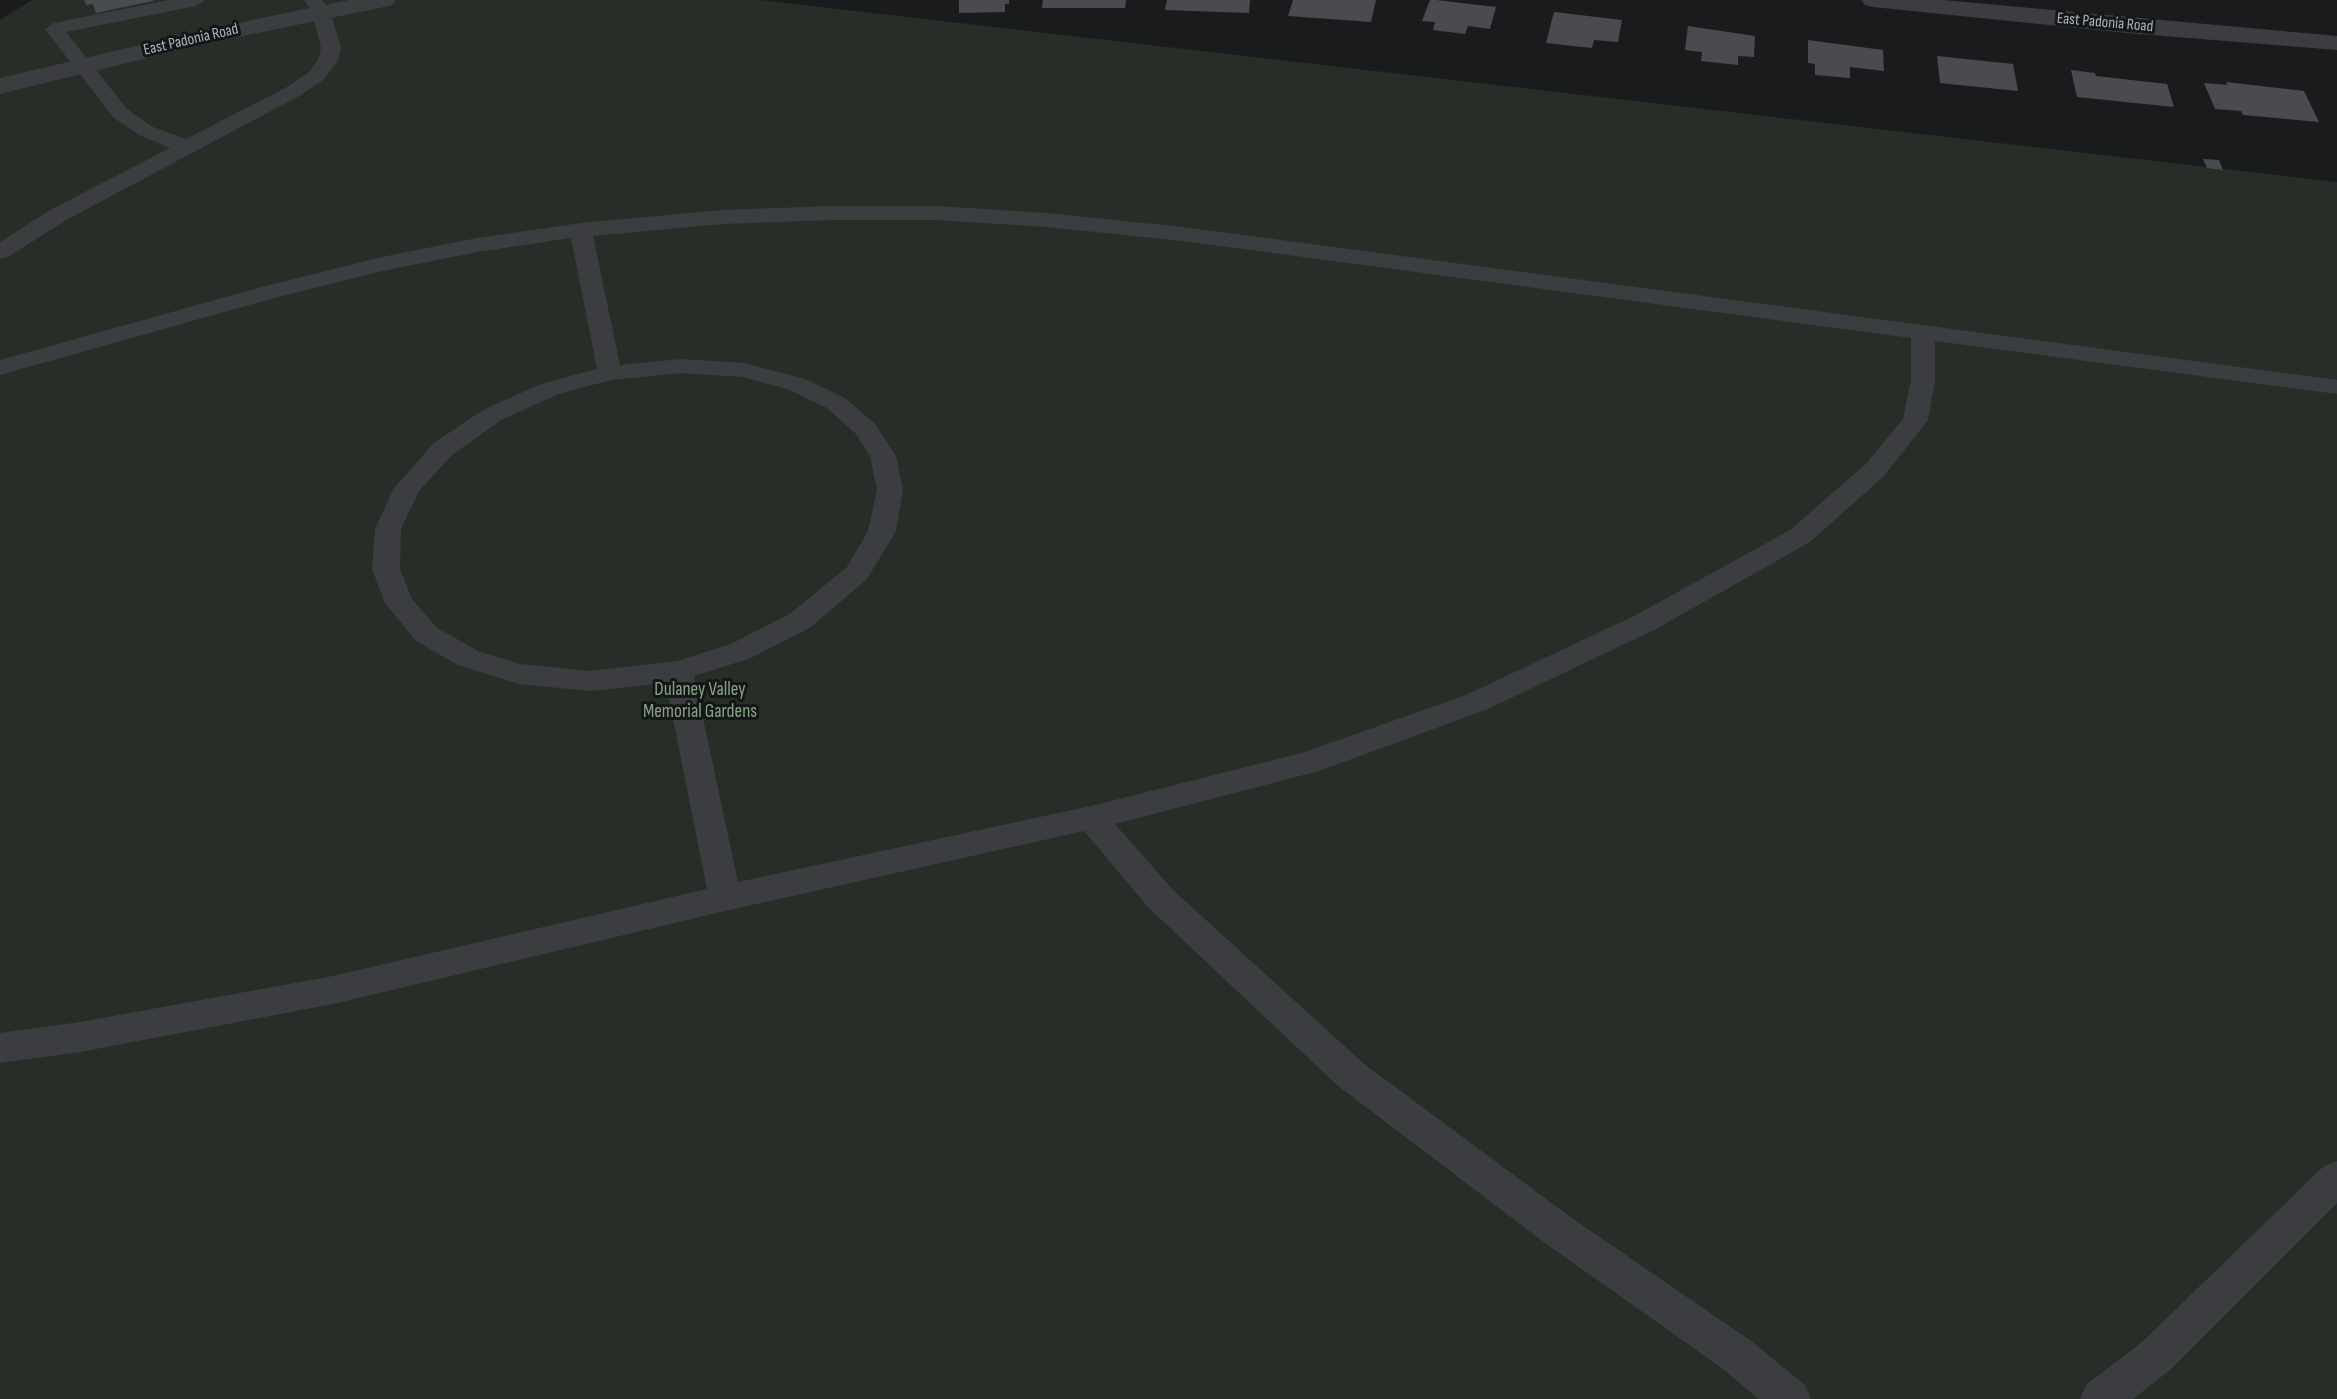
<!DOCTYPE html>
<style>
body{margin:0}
canvas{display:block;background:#1a1b1c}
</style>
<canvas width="2337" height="1399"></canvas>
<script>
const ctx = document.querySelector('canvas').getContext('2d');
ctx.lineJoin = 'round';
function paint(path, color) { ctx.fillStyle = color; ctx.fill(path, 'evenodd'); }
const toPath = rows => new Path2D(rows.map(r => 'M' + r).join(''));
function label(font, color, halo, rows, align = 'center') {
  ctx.font = font + ' "Sofia Sans Condensed",sans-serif'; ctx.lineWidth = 6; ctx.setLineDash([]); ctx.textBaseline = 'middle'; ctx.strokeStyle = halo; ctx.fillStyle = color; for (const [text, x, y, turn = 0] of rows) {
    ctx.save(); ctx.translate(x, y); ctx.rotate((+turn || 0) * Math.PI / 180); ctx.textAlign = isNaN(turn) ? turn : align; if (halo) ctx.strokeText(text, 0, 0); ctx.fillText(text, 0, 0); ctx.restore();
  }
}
const green = toPath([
 [32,0,760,0,2337,182,2337,1399,0,1399,0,20]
]);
const building = toPath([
 [84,0,153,0,153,1,96,13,93,4,86,5],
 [959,0,1009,0,1009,4,1005,4,1005,12,959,13],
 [1043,0,1126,0,1125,8,1042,8],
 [1167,0,1250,0,1249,13,1165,10],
 [1293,0,1376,0,1371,22,1288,16],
 [1430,0,1436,0,1496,7,1490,29,1468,26,1465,34,1433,30,1435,22,1422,21],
 [1554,12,1622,20,1618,42,1594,40,1592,48,1546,43],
 [1688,26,1755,36,1754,57,1738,56,1738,65,1701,61,1702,52,1685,50],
 [1808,40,1883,50,1884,71,1850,67,1850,78,1815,75,1815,64,1808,63],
 [1937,56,2013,64,2018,91,1940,83],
 [2071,70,2095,73,2096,76,2167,84,2174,107,2077,97],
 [2226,82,2304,91,2319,122,2243,115,2241,111,2215,109,2204,83,2228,85],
 [2203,159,2219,160,2223,170,2207,168]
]);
const service = toPath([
 [169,0,205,0,196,6,66,32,127,109,153,127,186,139,287,87,309,72,318,60,321,48,312,11,304,0,322,0,330,11,341,48,338,61,323,80,301,95,68,219,8,257,0,259,0,242,52,209,170,148,139,135,113,117,45,29,54,23,169,0],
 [833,206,937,206,1046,213,1183,227,2337,380,2337,394,1935,341,1935,380,1928,420,1884,476,1810,542,1656,629,1488,709,1319,771,1115,824,1173,890,1363,1063,1569,1216,1751,1341,1805,1385,1811,1399,1759,1399,1723,1369,1541,1240,1337,1085,1149,908,1084,831,725,911,333,1004,80,1052,0,1063,0,1033,80,1022,333,976,707,889,666,683,590,691,519,684,458,665,416,641,385,603,372,569,375,529,394,488,434,443,483,410,541,384,597,369,571,238,477,252,382,271,274,298,0,375,0,360,258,288,382,257,477,238,581,223,723,210,833,206],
 [833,220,937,220,1046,227,1183,241,1911,338,1911,380,1903,419,1866,464,1790,530,1636,615,1466,695,1302,753,1091,806,738,882,694,676,751,658,811,627,867,579,896,531,903,490,896,456,875,424,845,398,805,379,744,363,681,359,620,365,593,236,723,224,833,220],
 [681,373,743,377,787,389,827,408,856,434,870,456,877,490,868,531,847,567,791,613,731,644,677,661,590,671,520,664,478,651,436,627,412,599,400,569,401,529,419,491,452,455,501,420,559,394,611,380,681,373],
 [2337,1161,2337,1203,2170,1370,2133,1399,2080,1399,2086,1385,2142,1342,2324,1166,2337,1161]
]);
const tertiary = toPath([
 [349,0,396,0,392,5,384,7,204,44,0,94,0,78,204,30,349,0],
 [1861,0,1943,0,2337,36,2337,50,2127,33,1873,7,1865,5,1861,0]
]);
const farStreetnames = [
 ["East Padonia Road",2105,23,5],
 ["East Padonia Road",191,40,-13]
];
const parkNames = [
 ["Dulaney Valley",700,690],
 ["Memorial Gardens",700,712]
];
paint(green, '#272e27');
paint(building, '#4a4b4f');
paint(service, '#3c3d41');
paint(tertiary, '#3c3d41');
label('16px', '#aeb3bb', '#151618', farStreetnames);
label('19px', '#88a487', '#151618', parkNames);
</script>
